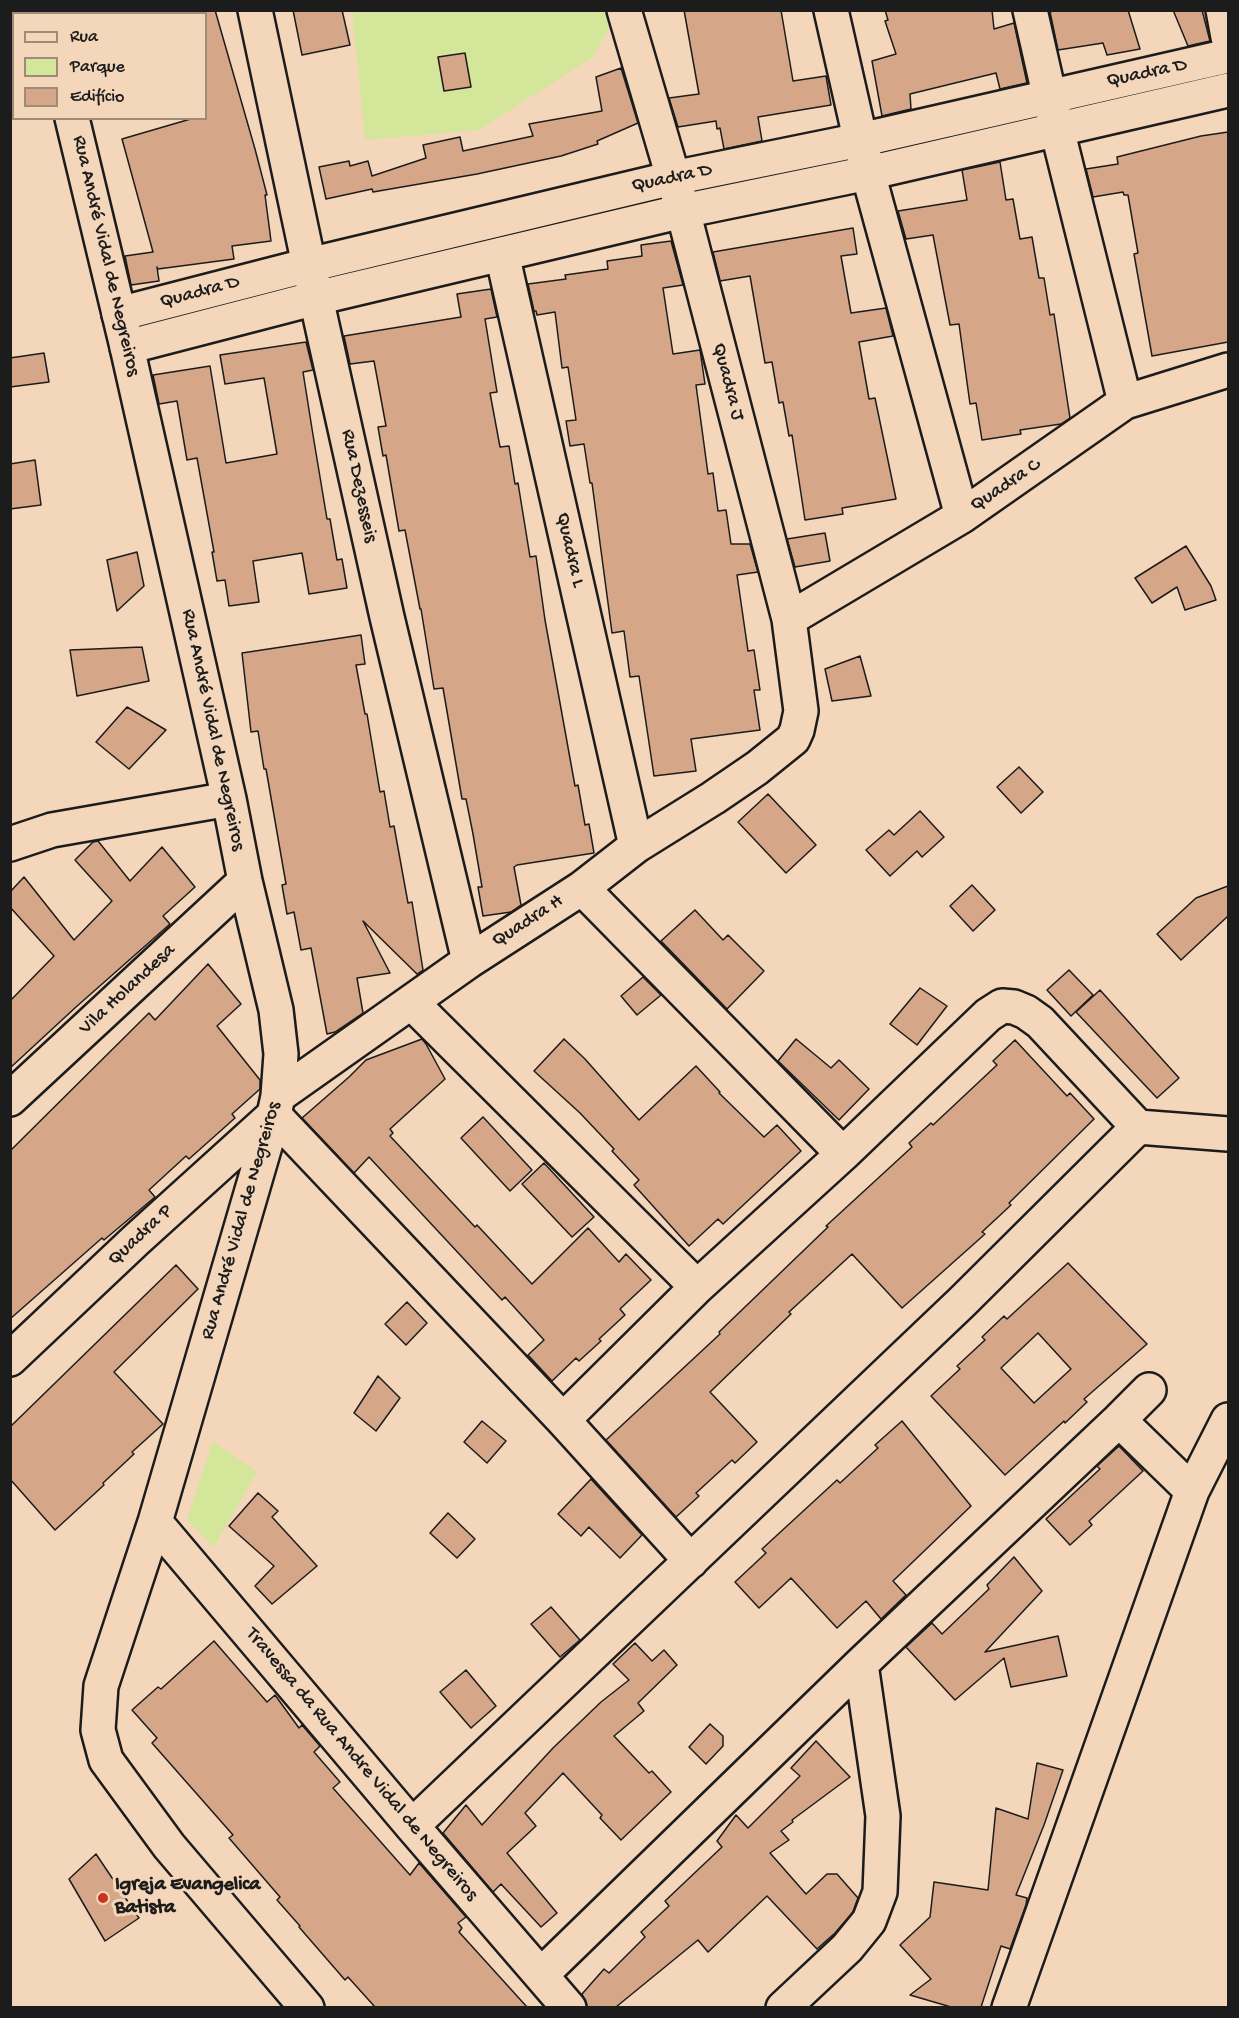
<!DOCTYPE html>
<meta charset="utf-8">
<style>
body{margin:0}
#map{position:relative;width:1239px;height:2018px;overflow:hidden;background:#f4d6ba;font-family:"Gochi Hand",sans-serif}
canvas{display:block}
.frame{position:absolute;inset:0;border:12px solid #1c1c1c;pointer-events:none}
.legend{position:absolute;left:12px;top:12px;width:195px;height:108px;box-sizing:border-box;background:#f4d6ba;border:2px solid #9e8c7b;margin:0;padding:8px 10px;list-style:none;font-size:18px;color:#1c1c1c}
.legend li{display:flex;align-items:center;gap:12px;height:30px}
.legend b{width:30px;border:2px solid #9e8c7b}
</style>
<div id="map">
<canvas width="1239" height="2018"></canvas>
<div class="frame"></div>
<ul class="legend">
<li><b style="height:8px;background:#f4d6ba"></b>Rua</li>
<li><b style="height:16px;background:#d3e69a"></b>Parque</li>
<li><b style="height:16px;background:#d6a689"></b>Edifício</li>
</ul>
</div>
<script>
const ctx = document.querySelector('canvas').getContext('2d');
ctx.lineJoin = 'round';
function paint(path, color) { ctx.fillStyle = color; ctx.fill(path, 'evenodd'); }
const toPath = rows => new Path2D(rows.map(r => 'M' + r).join(''));
function trace(path, color, width, dash) { ctx.strokeStyle = color; ctx.lineWidth = width; ctx.lineCap = dash ? 'butt' : 'round'; ctx.setLineDash(dash || []); ctx.stroke(path); }
function label(font, color, halo, rows, align = 'center') {
  ctx.font = font + ' "Gochi Hand",sans-serif'; ctx.lineWidth = 6; ctx.setLineDash([]); ctx.textBaseline = 'middle'; ctx.strokeStyle = halo; ctx.fillStyle = color; for (const [text, x, y, turn = 0] of rows) {
    ctx.save(); ctx.translate(x, y); ctx.rotate((+turn || 0) * Math.PI / 180); ctx.textAlign = isNaN(turn) ? turn : align; if (halo) ctx.strokeText(text, 0, 0); ctx.fillText(text, 0, 0); ctx.restore();
  }
}
const green = toPath([
 [352,11,619,11,593,57,479,130,365,140],
 [213,1441,257,1472,214,1547,187,1520]
]);
const building = toPath([
 [206,10,215,10,255,149,267,195,265,195,271,241,232,246,234,259,158,269,157,267,159,281,131,285,125,256,153,252,122,139,194,118,206,118,206,10],
 [293,10,342,10,350,45,302,55,293,10],
 [684,10,781,10,793,81,826,76,831,105,758,117,762,141,724,149,720,128,717,129,716,121,678,127,669,98,699,94,684,10],
 [885,10,992,10,994,29,1014,23,1027,83,1000,89,996,73,910,94,911,109,882,116,872,61,896,54,885,21,888,20,885,10],
 [1056,10,1128,10,1140,49,1107,55,1103,43,1058,50,1050,12,1056,10],
 [1173,10,1202,10,1210,41,1188,46,1173,10],
 [465,53,471,87,444,91,438,57,465,53],
 [621,68,638,123,597,141,598,144,561,156,477,174,373,192,372,189,326,199,319,167,349,161,350,166,368,161,372,176,426,158,423,145,460,137,463,151,533,136,529,124,602,111,596,77,621,68],
 [1228,132,1228,342,1152,356,1134,254,1138,253,1128,195,1124,195,1123,192,1093,197,1086,169,1118,164,1117,157,1201,136,1228,132],
 [1000,162,1006,200,1013,199,1020,239,1032,237,1039,278,1044,278,1050,315,1054,314,1070,418,1061,424,1020,430,1021,434,982,440,976,403,970,404,959,324,950,325,933,235,906,239,898,211,967,200,962,170,1000,162],
 [853,228,857,254,841,256,851,313,886,308,893,336,859,342,869,399,875,398,896,499,842,508,843,514,805,520,792,435,789,436,783,402,779,403,772,362,765,363,750,276,720,281,713,252,853,228],
 [671,241,683,285,663,288,673,354,700,350,705,384,696,385,708,474,713,473,718,511,726,510,731,544,750,544,758,572,737,575,748,651,754,650,760,690,754,690,760,730,691,739,696,771,654,776,639,676,630,677,624,631,612,633,592,483,590,483,584,444,570,446,566,421,576,420,568,367,562,368,555,312,537,315,536,311,534,311,528,284,566,279,565,275,608,269,607,261,642,256,641,245,671,241],
 [491,289,497,317,485,319,497,392,490,393,500,447,509,446,515,484,518,483,530,557,536,556,545,620,575,786,578,785,585,825,589,824,594,853,517,865,514,867,521,905,511,912,483,916,478,887,482,887,473,834,466,799,462,799,443,688,434,689,421,609,420,609,405,530,399,531,386,455,383,456,378,427,386,426,374,361,350,364,344,336,461,317,457,294,491,289],
 [306,342,313,370,303,372,313,435,327,519,330,519,337,560,342,559,347,588,309,594,302,553,253,561,259,602,229,606,225,580,217,581,212,552,214,552,197,458,187,460,177,401,159,404,153,375,210,366,226,463,277,454,264,378,225,384,220,355,306,342],
 [44,353,49,382,10,387,10,358,44,353],
 [35,460,41,505,10,509,10,464,35,460],
 [825,533,830,561,795,567,787,539,825,533],
 [1186,546,1211,586,1216,600,1185,610,1177,587,1152,603,1135,578,1186,546],
 [137,552,144,586,117,611,107,560,137,552],
 [361,635,365,664,356,665,365,714,367,714,380,792,384,791,390,827,394,826,408,903,412,902,423,970,417,974,363,921,390,973,357,978,363,1013,335,1032,327,1034,311,948,301,950,294,912,287,914,282,885,286,884,266,769,264,769,258,731,251,732,242,653,361,635],
 [142,647,149,681,77,696,70,650,142,647],
 [860,656,871,696,832,701,825,669,860,656],
 [127,707,166,730,129,769,96,742,127,707],
 [1019,767,1043,792,1021,813,997,787,1019,767],
 [768,794,816,845,786,873,738,822,768,794],
 [920,811,944,837,922,857,917,851,890,876,866,850,889,830,894,835,920,811],
 [98,841,130,881,162,847,195,887,163,916,170,924,76,1007,10,1068,10,1001,54,956,10,907,10,892,24,877,74,940,112,901,75,860,93,842,98,841],
 [972,885,995,910,973,931,950,906,972,885],
 [1228,886,1228,916,1181,960,1157,934,1196,898,1228,886],
 [695,910,723,940,728,935,764,971,727,1009,661,941,695,910],
 [208,964,241,1004,217,1026,260,1080,260,1089,232,1114,235,1118,189,1159,186,1156,149,1190,155,1197,104,1240,102,1238,10,1319,10,1151,149,1013,155,1020,208,964],
 [1069,970,1093,995,1071,1016,1047,990,1069,970],
 [643,977,661,995,637,1015,621,996,643,977],
 [920,988,947,1006,917,1045,890,1024,920,988],
 [1100,990,1179,1078,1157,1098,1076,1012,1100,990],
 [422,1039,426,1044,445,1079,390,1129,393,1133,390,1136,475,1227,477,1225,532,1284,588,1228,619,1262,626,1254,651,1280,620,1309,625,1315,599,1339,601,1341,579,1361,576,1358,552,1381,528,1355,544,1340,505,1297,502,1300,369,1157,354,1173,302,1118,349,1077,366,1060,422,1039],
 [564,1039,585,1059,639,1120,696,1066,720,1092,719,1093,764,1137,777,1125,801,1151,723,1224,718,1219,689,1246,634,1185,639,1180,612,1151,614,1149,580,1113,534,1071,564,1039],
 [796,1039,831,1068,839,1060,869,1089,839,1120,778,1061,796,1039],
 [1015,1040,1067,1096,1070,1093,1094,1119,1009,1203,1011,1205,982,1232,985,1234,902,1308,852,1254,789,1312,791,1314,710,1392,757,1442,735,1463,732,1460,696,1493,699,1496,676,1517,606,1440,720,1334,719,1332,828,1227,826,1226,912,1147,909,1143,931,1123,933,1125,997,1065,993,1061,1015,1040],
 [483,1117,532,1170,510,1191,461,1138,483,1117],
 [544,1163,594,1217,572,1237,522,1184,544,1163],
 [1068,1263,1147,1344,1084,1399,1087,1402,1065,1423,1064,1421,1005,1475,931,1396,960,1369,957,1366,985,1340,982,1337,1004,1316,1007,1319,1068,1263],
 [1038,1333,1071,1369,1034,1403,1001,1368,1038,1333],
 [176,1265,198,1289,114,1372,163,1424,132,1452,134,1454,103,1483,104,1485,55,1530,10,1479,10,1427,176,1265],
 [407,1302,427,1323,406,1345,385,1324,407,1302],
 [378,1376,400,1398,376,1431,354,1413,378,1376],
 [482,1421,506,1441,487,1463,464,1442,482,1421],
 [902,1421,971,1506,893,1581,906,1595,881,1619,866,1601,837,1628,791,1578,759,1608,735,1582,766,1553,762,1549,837,1480,840,1483,878,1448,875,1445,902,1421],
 [1119,1446,1143,1471,1089,1521,1092,1525,1070,1545,1046,1519,1100,1469,1097,1466,1119,1446],
 [591,1479,642,1535,620,1558,589,1527,581,1536,558,1514,591,1479],
 [258,1493,278,1511,272,1517,317,1566,272,1604,255,1586,274,1566,229,1526,258,1493],
 [448,1513,475,1539,457,1558,430,1533,448,1513],
 [1014,1557,1042,1591,985,1652,1058,1636,1067,1676,1011,1687,1004,1658,955,1700,906,1647,932,1623,942,1634,989,1589,987,1585,1014,1557],
 [551,1607,580,1640,560,1657,531,1624,551,1607],
 [214,1641,267,1702,275,1695,299,1728,302,1725,320,1746,314,1752,340,1782,333,1788,410,1875,419,1863,466,1917,458,1923,462,1928,459,1932,527,2007,375,2007,348,1977,345,1980,299,1927,300,1926,277,1900,280,1897,229,1838,233,1835,152,1743,157,1738,132,1710,158,1687,161,1689,214,1641],
 [635,1643,652,1661,664,1650,677,1665,638,1703,644,1711,614,1736,649,1773,652,1771,671,1792,621,1840,600,1818,602,1815,563,1773,525,1813,536,1826,507,1853,557,1913,541,1927,501,1884,493,1892,443,1833,466,1805,482,1825,553,1748,601,1702,629,1680,613,1664,635,1643],
 [466,1670,496,1706,471,1728,440,1692,466,1670],
 [710,1724,723,1736,723,1746,706,1764,689,1747,710,1724],
 [816,1741,850,1777,792,1820,793,1822,781,1831,789,1840,770,1853,806,1894,827,1874,837,1874,858,1898,853,1912,835,1933,817,1949,767,1896,708,1952,698,1940,616,2007,587,2007,582,1994,604,1969,609,1973,645,1937,641,1932,669,1906,665,1901,722,1847,717,1841,736,1815,748,1828,800,1776,791,1768,816,1741],
 [1037,1763,1063,1770,1044,1825,1016,1895,1027,1898,1026,1905,1010,1949,1001,1946,981,2007,951,2007,910,1995,931,1979,900,1945,930,1917,934,1882,988,1890,996,1808,1028,1819,1037,1763],
 [96,1854,139,1918,105,1941,69,1879,96,1854]
]);
const street = toPath([
 [46,10,47,14],
 [255,10,316,298,387,617,469,961],
 [831,10,868,173,962,516],
 [1030,10,1057,129,1125,402],
 [1223,10,1228,37],
 [72,118,127,347,229,799,245,881,276,1010,281,1054,278,1096,274,1115,155,1522,101,1686,98,1730,106,1760,169,1846,307,2008],
 [502,254,636,846],
 [789,619,962,516,1125,402,1228,370],
 [10,844,52,830,229,799],
 [582,888,843,1154],
 [411,1002,697,1287],
 [278,1096,469,961,582,888,636,846,713,798,757,768,793,739,797,730,801,711,789,619,683,211,624,10],
 [10,1099,245,881],
 [10,1359,136,1240,274,1115,563,1420,691,1561],
 [563,1420,697,1287,843,1154,988,1015,1002,1006,1014,1007,1026,1012,1040,1022,1138,1127,1228,1134],
 [1192,1491,1228,1420],
 [155,1522,412,1826,569,2008],
 [412,1826,962,1302,1138,1127],
 [541,1975,861,1664,1119,1420,1149,1390],
 [783,2008,847,1948,869,1921,880,1892,883,1816,861,1664],
 [1009,2008,1192,1491,1119,1420]
]);
const secondary = toPath([
 [119,314,309,265,673,178,860,140,1228,56],
 [127,347,316,298,683,211,868,173,1228,90]
]);
const markers = [
 [103,1898,6,"#c8321e"]
];
const streetNames = [
 ["Quadra D",1147,74,-12],
 ["Quadra D",672,179,-12],
 ["Rua André Vidal de Negreiros",105,256,77],
 ["Quadra D",200,293,-15],
 ["Quadra J",727,382,75],
 ["Rua Dezesseis",358,486,78],
 ["Quadra C",1006,486,-34],
 ["Quadra L",569,550,77],
 ["Rua André Vidal de Negreiros",212,730,78],
 ["Quadra H",528,922,-33],
 ["Vila Holandesa",128,990,-43],
 ["Rua André Vidal de Negreiros",242,1221,-74],
 ["Quadra P",141,1236,-43],
 ["Travessa da Rua Andre Vidal de Negreiros",361,1765,50]
];
const poiNames = [
 ["Igreja Evangelica",115,1886],
 ["Batista",115,1909]
];
paint(green, '#d3e69a');
paint(building, '#d6a689');
trace(building, '#1c1c1c', 1.5);
trace(street, '#1c1c1c', 38);
trace(secondary, '#1c1c1c', 38);
trace(street, '#f4d6ba', 33);
trace(secondary, '#f4d6ba', 33);
for (const [x, y, r, color] of markers) { const dot = new Path2D(); dot.arc(x, y, r, 0, 2 * Math.PI); ctx.fillStyle = color; ctx.fill(dot); trace(dot, '#f4d6ba', 2); }
label('20px', '#1c1c1c', '#f4d6ba', streetNames);
label('bold 20px', '#1c1c1c', '#f4d6ba', poiNames, 'left');
</script>
